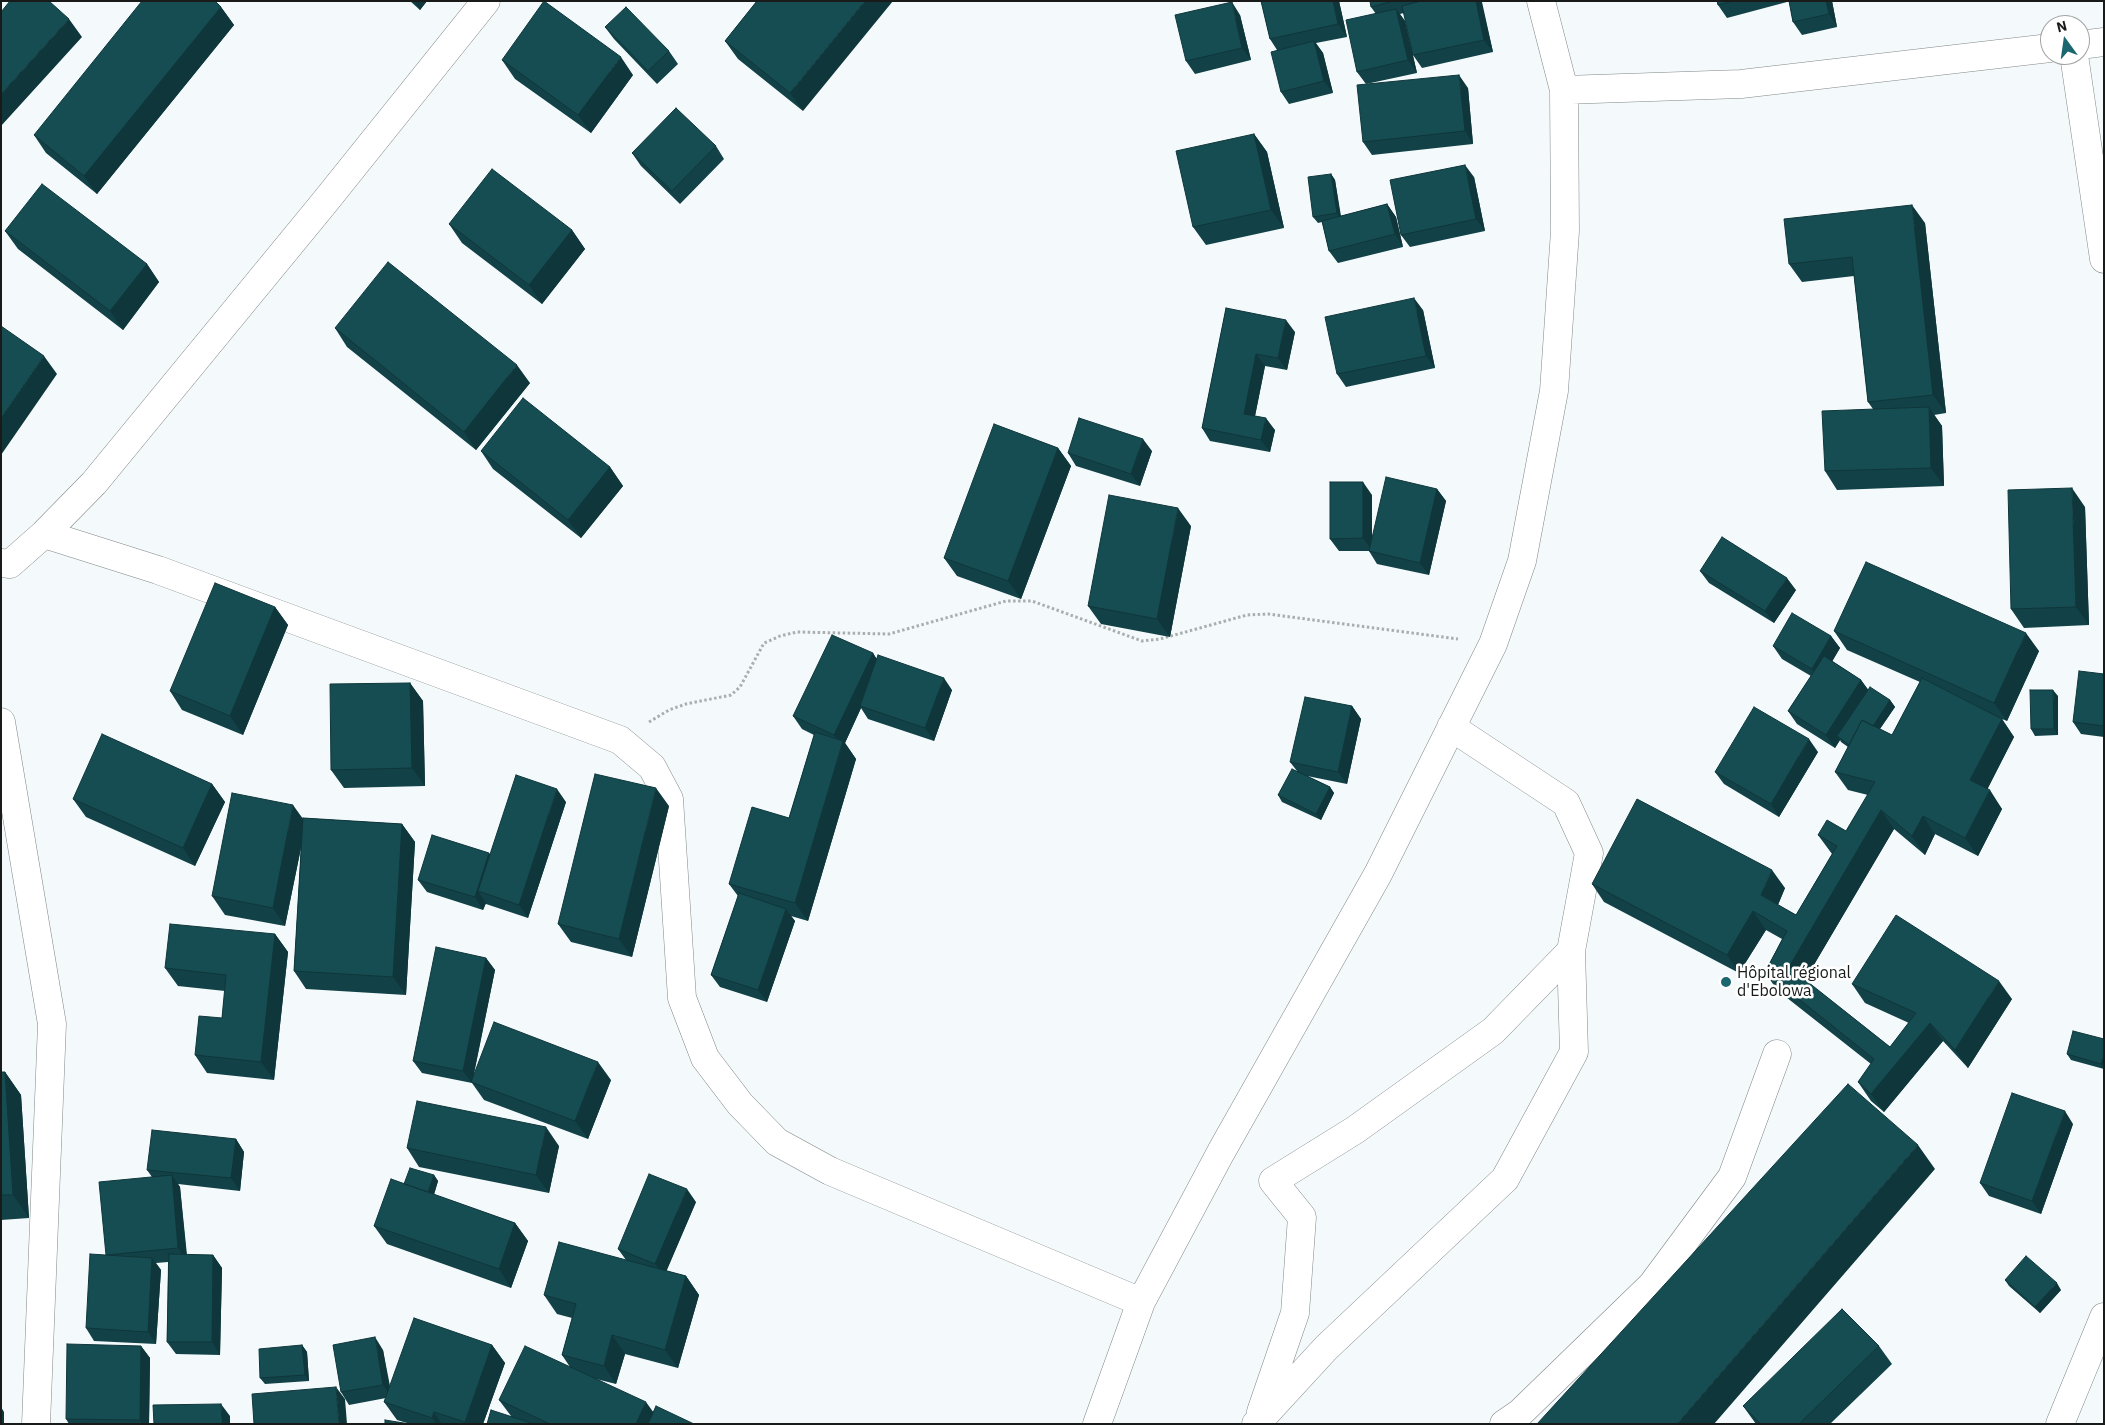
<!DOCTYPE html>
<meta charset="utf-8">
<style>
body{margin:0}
#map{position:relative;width:2105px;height:1425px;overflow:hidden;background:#f4fafb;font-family:"IBM Plex Sans",sans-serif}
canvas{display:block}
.frame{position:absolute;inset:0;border:2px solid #191b1b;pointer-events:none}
.north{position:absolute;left:2040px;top:15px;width:50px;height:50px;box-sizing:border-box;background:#fff;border:1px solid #a3a4a4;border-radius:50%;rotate:346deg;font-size:14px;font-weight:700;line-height:20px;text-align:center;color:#191b1b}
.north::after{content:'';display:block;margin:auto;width:18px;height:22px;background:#1b6770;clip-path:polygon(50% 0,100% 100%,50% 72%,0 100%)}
</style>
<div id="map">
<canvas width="2105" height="1425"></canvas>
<div class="frame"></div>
<div class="north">N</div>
</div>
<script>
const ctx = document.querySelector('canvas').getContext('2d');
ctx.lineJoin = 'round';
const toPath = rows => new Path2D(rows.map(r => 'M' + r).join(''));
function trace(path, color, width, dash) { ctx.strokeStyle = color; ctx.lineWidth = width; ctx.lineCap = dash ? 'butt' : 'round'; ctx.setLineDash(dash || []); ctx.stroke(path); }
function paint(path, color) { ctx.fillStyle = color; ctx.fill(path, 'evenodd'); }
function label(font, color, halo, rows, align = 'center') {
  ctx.font = font + ' "IBM Plex Sans",sans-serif'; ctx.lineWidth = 5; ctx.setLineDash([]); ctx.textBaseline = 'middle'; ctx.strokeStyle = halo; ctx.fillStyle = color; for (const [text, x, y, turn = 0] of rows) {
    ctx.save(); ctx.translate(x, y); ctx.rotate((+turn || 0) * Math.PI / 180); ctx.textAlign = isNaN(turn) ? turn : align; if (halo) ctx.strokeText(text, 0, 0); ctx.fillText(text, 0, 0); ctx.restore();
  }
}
const path = toPath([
 [649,722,669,710,686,704,731,695,740,687,764,643,780,636,797,632,889,634,1006,601,1032,601,1142,641,1160,639,1247,615,1268,614,1458,639]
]);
const minor = toPath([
 [2080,45,2104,42],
 [2074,55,2104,259],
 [1564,90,1741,84,2050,48],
 [44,534,158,570,620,740,652,767,669,799,682,998,705,1058,740,1104,777,1142,830,1171,1141,1302],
 [1,563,10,564,44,534,94,483,324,203,486,1],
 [1,722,52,1024,36,1424],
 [1261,1412,1295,1313,1302,1217,1273,1181,1355,1130,1493,1031,1571,951],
 [1097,1424,1141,1302,1221,1152,1378,874,1493,644,1522,561,1554,391,1565,231,1564,90,1541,1],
 [1256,1424,1326,1348,1505,1179,1574,1052,1571,951,1589,853,1566,803,1451,727],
 [1504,1424,1520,1413,1652,1285,1732,1177,1777,1054],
 [2060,1424,2104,1317]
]);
const wall = toPath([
 [410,1,427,1,420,10],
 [757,1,803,111,738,59,725,41],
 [1261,1,1339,1,1347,37,1316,43,1323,53,1333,93,1289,104,1281,92,1277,50,1270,39],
 [1370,1,1481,1,1493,52,1422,68,1413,55,1404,13,1400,14,1405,21,1417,73,1366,84,1357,72,1376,14,1371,7],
 [1717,1,1786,1,1787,2,1727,18,1718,5],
 [1789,1,1832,1,1837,27,1802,35,1793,22],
 [221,7,234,25,97,194,46,153,34,135],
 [1240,15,1251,60,1195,74,1186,61],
 [605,27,669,51,678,64,657,84,614,39],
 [502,60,633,75,591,133,515,79],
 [1468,88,1473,144,1372,155,1363,142],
 [1254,134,1267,152,1284,228,1206,245,1193,227],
 [716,146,724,159,680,204,641,166,632,153],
 [1331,174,1335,180,1341,216,1387,204,1396,217,1403,247,1338,263,1329,251,1322,222,1318,223,1313,217],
 [1474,177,1485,231,1410,247,1401,235],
 [1925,223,1946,413,1934,415,1942,426,1944,486,1837,490,1825,471,1873,409,1868,402,1854,276,1802,282,1789,264],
 [449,224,572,230,585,249,542,304,462,243],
 [5,231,147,264,159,282,123,330,18,249],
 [1226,308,1295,332,1287,370,1265,366,1255,416,1275,430,1270,452,1210,441,1202,428],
 [1423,310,1435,368,1346,387,1337,374],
 [335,328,530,383,476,450,347,347],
 [1058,448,1071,466,1021,599,957,576,944,558],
 [481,451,610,467,623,486,581,538,493,469],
 [1152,451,1140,486,1076,466,1068,453],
 [1437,489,1446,501,1429,575,1377,564,1369,551,1339,551,1330,539,1372,495,1372,537],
 [2085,507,2089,625,2024,628,2011,609],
 [1191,526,1170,637,1101,624,1088,606],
 [1700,571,1796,590,1774,623,1709,583],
 [275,607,288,625,243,735,182,710,170,691],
 [1834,631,2039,651,2007,721,2002,719,2014,737,1987,789,2002,809,1978,856,1935,834,1925,855,1894,829,1805,980,1890,1047,1909,1023,1865,1003,1852,984,2012,999,1968,1068,1943,1041,1884,1112,1871,1101,1858,1082,1871,1064,1777,990,1765,972,1782,939,1766,930,1739,973,1604,902,1592,884,1785,888,1778,905,1796,915,1832,854,1818,835,1846,831,1868,795,1848,790,1835,772,1848,747,1841,742,1840,740,1835,748,1797,724,1788,711,1811,676,1782,659,1773,646,1831,636,1840,648,1832,661,1861,680,1868,690,1890,700,1895,707,1880,729,1892,735,1920,682,1847,650],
 [873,653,876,658,952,690,934,741,868,719,861,708,845,743,856,759,808,921,791,916,795,921,767,1002,720,987,711,975,738,896,729,884,789,818,814,735,802,729,793,716],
 [2104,674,2104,737,2081,734,2073,722],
 [410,683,423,701,425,786,344,788,331,770],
 [2058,696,2058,735,2035,736,2031,729],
 [1352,706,1361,719,1347,784,1307,776,1330,787,1334,793,1321,820,1282,802,1278,795,1297,771,1290,762],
 [1818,752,1779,817,1724,784,1715,772],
 [212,784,225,802,195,866,86,817,73,799],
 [566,802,528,918,486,904,486,903,483,910,427,892,418,880,490,854],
 [669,806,632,957,571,942,558,924],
 [303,818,402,824,415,842,406,995,306,989,294,971,301,848,285,926,225,915,212,896],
 [275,934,288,952,274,1080,207,1073,195,1055,222,1018,225,991,178,986,165,968],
 [486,958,495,970,474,1074,611,1080,588,1139,484,1100,472,1083,422,1073,413,1061],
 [2104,1039,2104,1069,2071,1060,2067,1054],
 [1,1072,5,1072,21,1095,29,1218,1,1220],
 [2073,1124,2041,1214,1989,1196,1980,1183],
 [236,1139,244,1152,240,1191,178,1184,180,1187,187,1255,213,1255,222,1268,220,1355,176,1354,167,1342,168,1262,156,1263,161,1270,156,1344,94,1341,86,1328,107,1255,152,1177,147,1170],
 [559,1146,549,1193,419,1167,407,1148],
 [434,1175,438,1181,434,1195,515,1223,528,1241,511,1288,387,1244,374,1226,404,1184],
 [696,1202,666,1271,686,1276,699,1295,678,1368,625,1354,616,1384,596,1379,653,1412,694,1424,487,1424,511,1416,499,1400,570,1367,562,1355,572,1318,557,1314,544,1295,626,1260,618,1249],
 [2005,1280,2061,1290,2040,1313,2009,1286],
 [302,1345,307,1352,309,1381,265,1384,260,1378],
 [492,1345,505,1363,483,1424,385,1424,407,1423,397,1420,384,1402,386,1398,349,1405,341,1392,383,1350,390,1386],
 [141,1346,150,1358,149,1424,69,1424,66,1419],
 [1879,1346,1892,1364,1830,1424,1756,1424,1743,1406]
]);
const shadedWall = toPath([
 [414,1,427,1,420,10],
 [865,1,893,1,803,111,790,93],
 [1333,1,1339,1,1347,37,1338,24],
 [1476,1,1481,1,1482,2,1493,52,1484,40],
 [1826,1,1832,1,1837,27,1829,14],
 [1232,2,1240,15,1251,60,1242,48],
 [221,7,234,25,97,194,84,176],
 [1396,9,1405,21,1417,73,1408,60],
 [69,19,82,37,1,126,1,94],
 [1314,41,1323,53,1333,93,1324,81],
 [621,57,633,75,591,133,578,115],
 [1459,75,1468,88,1473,144,1465,131],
 [1254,134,1267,152,1284,228,1271,210],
 [1465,165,1474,177,1485,231,1476,219],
 [1331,174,1335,180,1341,220,1337,213],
 [1387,204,1396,217,1403,247,1395,234],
 [1912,205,1925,223,1946,413,1933,395],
 [572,230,585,249,542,304,529,285],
 [147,264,159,282,123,330,110,311],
 [1414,298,1423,310,1435,368,1426,356],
 [1286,320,1295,332,1287,370,1278,358],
 [1256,354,1265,366,1253,426,1244,414],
 [44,356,57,374,1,455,1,418],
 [517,365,530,383,476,450,464,432],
 [1929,407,1942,426,1944,486,1931,468],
 [1266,418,1275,430,1270,452,1261,440],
 [1143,439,1152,451,1140,486,1131,474],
 [1058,448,1071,466,1021,599,1008,581],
 [610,467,623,486,581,538,568,520],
 [1363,482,1372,495,1372,551,1363,538],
 [2072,488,2085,507,2089,625,2076,607],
 [1437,489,1446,501,1429,575,1420,563],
 [1178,508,1191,526,1170,637,1157,619],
 [1787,578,1796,590,1774,623,1765,611],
 [275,607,288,625,243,735,230,716],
 [2026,633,2039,651,2007,721,1994,703],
 [1831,636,1840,648,1821,681,1812,669],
 [873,653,881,666,860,706,861,708,845,743,856,759,808,921,795,903,842,747,834,735],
 [944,678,952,690,934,741,925,728],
 [1861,680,1870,692,1837,736,1840,740,1835,748,1826,735],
 [410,683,423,701,425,786,412,768],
 [2053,690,2058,696,2058,735,2054,729],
 [1890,700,1895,707,1861,756,1857,750],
 [1352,706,1361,719,1347,784,1338,772],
 [2002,719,2014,737,1983,798,1970,780],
 [1809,739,1818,752,1779,817,1771,804],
 [212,784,225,802,195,866,183,848],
 [1330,787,1334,793,1321,820,1316,814],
 [656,788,669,806,632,957,619,939],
 [557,789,566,802,528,918,519,905],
 [1990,790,2002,809,1978,856,1965,838],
 [293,805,306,823,285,926,273,908],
 [1881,810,1894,829,1802,985,1789,967],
 [1923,816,1935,834,1925,855,1912,836],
 [402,824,415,842,406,995,393,977],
 [489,853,498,866,478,891,486,903,483,910,475,897],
 [1772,870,1785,888,1774,914,1761,895],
 [786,909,795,921,767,1002,758,990],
 [1753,911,1766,930,1739,973,1727,955],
 [275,934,288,952,274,1080,261,1062],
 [486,958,495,970,472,1082,471,1082,472,1083,463,1071],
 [1999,981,2012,999,1968,1068,1955,1050],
 [1930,1023,1943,1041,1884,1112,1871,1094],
 [2104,1056,2104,1067,2101,1064],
 [598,1062,611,1080,588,1139,575,1121],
 [5,1072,21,1095,29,1218,13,1195],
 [2065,1111,2073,1124,2041,1214,2032,1201],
 [546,1127,559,1146,549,1193,536,1175],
 [236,1139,244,1152,240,1191,231,1178],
 [1918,1145,1935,1169,1714,1424,1677,1424],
 [172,1175,180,1187,187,1261,178,1248],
 [434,1175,438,1181,432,1200,428,1194],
 [687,1189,696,1202,664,1277,655,1264],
 [515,1223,528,1241,511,1288,499,1269],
 [213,1255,222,1268,220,1355,212,1342],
 [152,1258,161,1270,156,1344,148,1332],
 [686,1276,699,1295,678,1368,665,1350],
 [2057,1283,2061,1290,2040,1313,2035,1307],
 [612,1335,625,1354,616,1384,604,1366],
 [375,1337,383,1350,391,1397,383,1385],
 [302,1345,307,1352,309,1381,305,1375],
 [492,1345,505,1363,483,1424,466,1424,465,1422],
 [141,1346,150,1358,149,1424,142,1424,140,1420],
 [336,1387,345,1399,347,1424,339,1424],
 [646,1402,659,1420,658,1424,636,1424],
 [221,1404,230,1416,230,1424,222,1424],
 [1,1407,4,1412,4,1424,1,1424],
 [434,1412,442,1424,436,1424,432,1418]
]);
const building = toPath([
 [10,1,49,1,69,19,1,94,1,12,10,1],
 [142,1,215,1,221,7,84,176,34,135,142,1],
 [544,1,621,57,578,115,502,60,544,1],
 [757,1,865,1,790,93,725,41,757,1],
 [1261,1,1333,1,1338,24,1270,39,1261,1],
 [1370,1,1393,1,1371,7,1370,1],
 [1421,1,1476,1,1484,40,1413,55,1402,6,1421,1],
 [1717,1,1733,1,1718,5,1717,1],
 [1789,1,1826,1,1829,14,1793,22,1789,1],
 [1232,2,1242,48,1186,61,1175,15,1232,2],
 [626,7,669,51,648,71,605,27,626,7],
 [1396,9,1408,60,1357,72,1346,20,1396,9],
 [1314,41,1324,81,1281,92,1271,52,1314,41],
 [1459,75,1465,131,1363,142,1357,85,1459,75],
 [676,108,716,146,672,191,632,153,676,108],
 [1254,134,1271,210,1193,227,1176,151,1254,134],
 [1465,165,1476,219,1401,235,1390,180,1465,165],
 [492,169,572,230,529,285,449,224,492,169],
 [1331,174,1337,213,1313,217,1308,177,1331,174],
 [42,184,147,264,110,311,5,231,42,184],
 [1387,204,1395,234,1329,251,1322,221,1387,204],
 [1912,205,1933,395,1868,402,1852,257,1789,264,1784,219,1912,205],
 [388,262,517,365,464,432,335,328,388,262],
 [1414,298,1426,356,1337,374,1325,317,1414,298],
 [1226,308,1286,320,1278,358,1256,354,1244,414,1266,418,1261,440,1202,428,1226,308],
 [1,326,44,356,1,418,1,326],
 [523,398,610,467,568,520,481,451,523,398],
 [1929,407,1931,468,1825,471,1822,411,1929,407],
 [1079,418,1143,439,1131,474,1068,453,1079,418],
 [994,424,1058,448,1008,581,944,558,994,424],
 [1386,477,1437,489,1420,563,1369,551,1386,477],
 [1330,482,1363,482,1363,538,1330,539,1330,482],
 [2072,488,2076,607,2011,609,2008,490,2072,488],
 [1109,495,1178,508,1157,619,1088,606,1109,495],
 [1722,537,1787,578,1765,611,1700,571,1722,537],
 [1866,562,2026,633,1994,703,1834,631,1866,562],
 [215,583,275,607,230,716,170,691,215,583],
 [1792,613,1831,636,1812,669,1773,646,1792,613],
 [832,635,873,653,834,735,793,716,832,635],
 [878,655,944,678,925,728,860,706,878,655],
 [1824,656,1861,680,1826,735,1788,711,1824,656],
 [2079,671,2104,674,2104,726,2073,722,2079,671],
 [1922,678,2002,719,1970,780,1990,790,1965,838,1923,816,1912,836,1881,810,1789,967,1890,1047,1916,1013,1852,984,1896,915,1999,981,1955,1050,1930,1023,1871,1094,1858,1082,1874,1059,1765,972,1787,931,1753,911,1727,955,1592,884,1637,799,1772,870,1761,895,1796,915,1837,846,1818,835,1827,820,1846,831,1875,782,1835,772,1862,720,1892,735,1922,678],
 [410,683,412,768,331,770,330,684,410,683],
 [1870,687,1890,700,1873,726,1862,720,1849,745,1837,736,1870,687],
 [2030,690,2053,690,2054,729,2031,729,2030,690],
 [1305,697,1352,706,1338,772,1290,762,1305,697],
 [1754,707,1809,739,1771,804,1715,772,1754,707],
 [815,732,843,741,795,903,729,884,752,807,789,818,815,732],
 [102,734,212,784,183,848,73,799,102,734],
 [1292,769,1330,787,1316,814,1278,795,1292,769],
 [595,774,656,788,619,939,558,924,595,774],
 [516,775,557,789,519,905,478,891,516,775],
 [232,793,293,805,273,908,212,896,232,793],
 [303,818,402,824,393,977,294,971,303,818],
 [432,835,489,853,475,897,418,880,432,835],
 [739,893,786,909,758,990,711,975,739,893],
 [170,924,275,934,261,1062,195,1055,199,1016,222,1018,226,975,165,968,170,924],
 [436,947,486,958,463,1071,413,1061,436,947],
 [494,1022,598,1062,575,1121,471,1082,494,1022],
 [2073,1031,2104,1039,2104,1056,2101,1064,2067,1054,2073,1031],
 [1,1072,5,1072,13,1195,1,1195,1,1072],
 [1848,1084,1918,1145,1677,1424,1537,1424,1848,1084],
 [2012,1093,2065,1111,2032,1201,1980,1183,2012,1093],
 [417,1101,546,1127,536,1175,407,1148,417,1101],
 [152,1130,236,1139,231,1178,147,1170,152,1130],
 [410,1168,434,1175,428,1192,404,1184,410,1168],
 [649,1174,687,1189,655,1264,618,1249,649,1174],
 [172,1175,178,1248,106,1255,99,1182,172,1175],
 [391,1179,515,1223,499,1269,374,1226,391,1179],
 [559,1242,686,1276,665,1350,612,1335,604,1366,562,1355,576,1304,544,1295,559,1242],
 [90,1254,152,1258,148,1332,86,1328,90,1254],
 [169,1254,213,1255,212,1342,167,1342,169,1254],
 [2026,1256,2057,1283,2035,1307,2005,1280,2026,1256],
 [1842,1309,1879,1346,1799,1424,1761,1424,1743,1406,1842,1309],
 [414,1318,492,1345,465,1422,434,1412,432,1418,384,1402,414,1318],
 [375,1337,383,1385,341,1392,333,1345,375,1337],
 [67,1344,141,1346,140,1420,66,1419,67,1344],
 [302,1345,305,1375,260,1378,259,1349,302,1345],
 [525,1346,646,1402,636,1424,550,1424,499,1400,525,1346],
 [336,1387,339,1424,254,1424,252,1394,336,1387],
 [221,1404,222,1424,154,1424,153,1405,221,1404],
 [656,1406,694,1424,648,1424,656,1406],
 [491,1410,531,1423,531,1424,487,1424,491,1410],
 [385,1420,410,1424,385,1424,385,1420]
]);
const markers = [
 [1726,982,6,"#1b6770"]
];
const poiNames = [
 ["Hôpital régional",1737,973],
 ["d'Ebolowa",1737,991]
];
trace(minor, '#828788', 29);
trace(path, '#a9aeae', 3, [2.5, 2.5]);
trace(minor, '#fff', 28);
paint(wall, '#124247');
paint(shadedWall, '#0f363a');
paint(building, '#154d53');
trace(building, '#0f363a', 1);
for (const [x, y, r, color] of markers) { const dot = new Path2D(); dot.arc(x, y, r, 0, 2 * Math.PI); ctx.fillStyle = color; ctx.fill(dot); trace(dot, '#fff', 2); }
label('16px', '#191b1b', '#fff', poiNames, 'left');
</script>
